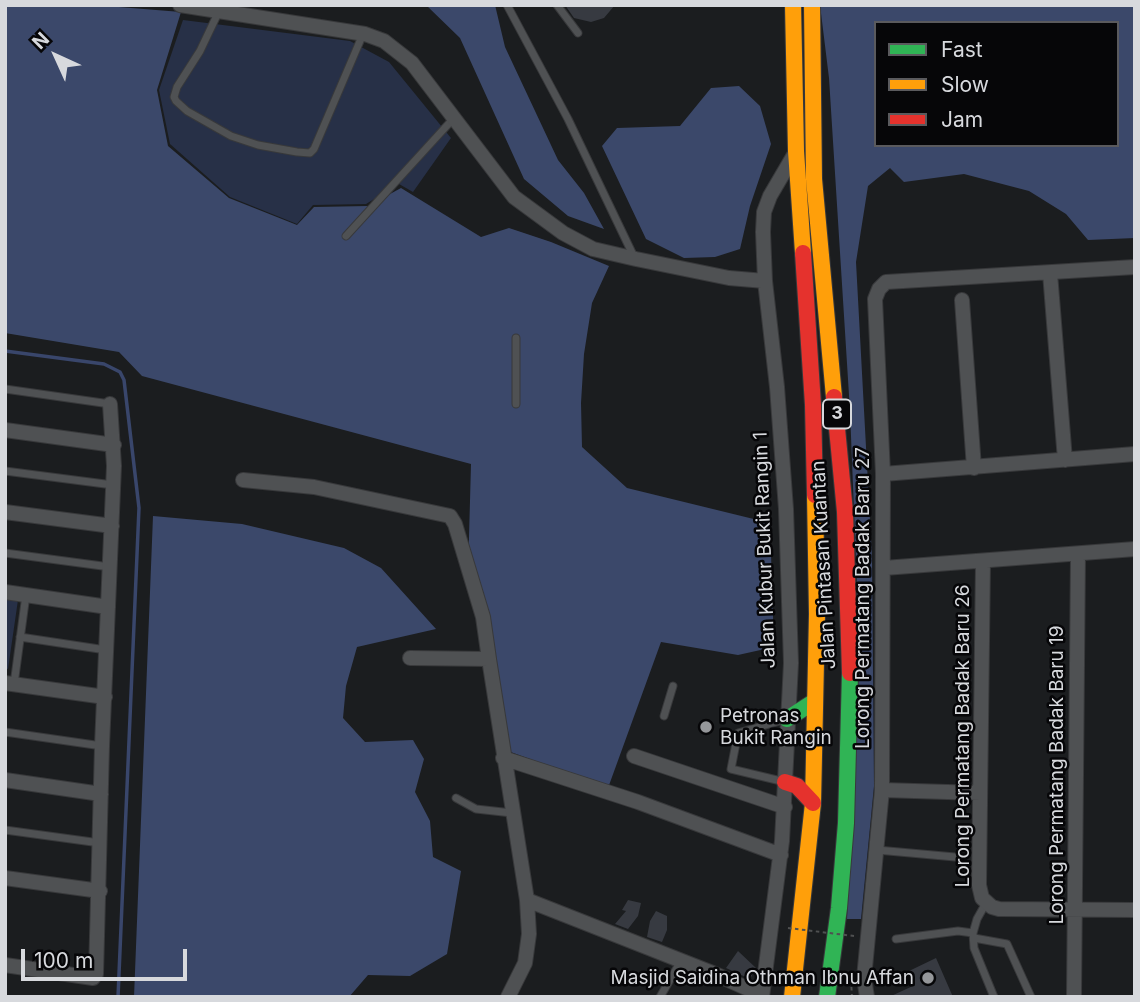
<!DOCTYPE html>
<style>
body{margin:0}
#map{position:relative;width:1140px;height:1002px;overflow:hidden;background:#1b1d1f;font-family:Inter,sans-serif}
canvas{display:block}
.frame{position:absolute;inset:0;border:7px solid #d7d9dd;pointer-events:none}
.legend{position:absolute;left:874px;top:21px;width:245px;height:126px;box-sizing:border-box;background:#060608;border:2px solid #5a5a5d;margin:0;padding:9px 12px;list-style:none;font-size:21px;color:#d7d9dd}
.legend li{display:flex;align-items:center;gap:14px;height:35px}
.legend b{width:35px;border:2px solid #5a5a5d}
.north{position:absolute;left:21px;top:21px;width:70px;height:70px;-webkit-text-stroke:5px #060608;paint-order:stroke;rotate:315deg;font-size:19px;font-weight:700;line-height:28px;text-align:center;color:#d7d9dd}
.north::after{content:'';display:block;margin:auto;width:24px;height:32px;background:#d7d9dd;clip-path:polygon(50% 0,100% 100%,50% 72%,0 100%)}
.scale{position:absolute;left:21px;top:949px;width:166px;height:32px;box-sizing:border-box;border:4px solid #d7d9dd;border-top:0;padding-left:9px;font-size:21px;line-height:24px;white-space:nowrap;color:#d7d9dd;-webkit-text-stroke:5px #060608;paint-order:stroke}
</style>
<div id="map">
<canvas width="1140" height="1002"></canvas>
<div class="frame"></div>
<ul class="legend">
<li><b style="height:9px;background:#30b455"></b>Fast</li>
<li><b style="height:9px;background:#ff9f0a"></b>Slow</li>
<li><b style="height:9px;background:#e5322d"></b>Jam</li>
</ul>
<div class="north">N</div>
<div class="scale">100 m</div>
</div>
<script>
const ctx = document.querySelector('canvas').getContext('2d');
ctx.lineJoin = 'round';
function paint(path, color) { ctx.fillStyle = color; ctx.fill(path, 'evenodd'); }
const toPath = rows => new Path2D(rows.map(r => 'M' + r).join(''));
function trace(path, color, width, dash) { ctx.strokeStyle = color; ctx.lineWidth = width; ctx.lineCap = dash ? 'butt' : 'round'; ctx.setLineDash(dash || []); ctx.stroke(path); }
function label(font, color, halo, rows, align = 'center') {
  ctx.font = font + ' Inter,sans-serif'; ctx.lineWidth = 5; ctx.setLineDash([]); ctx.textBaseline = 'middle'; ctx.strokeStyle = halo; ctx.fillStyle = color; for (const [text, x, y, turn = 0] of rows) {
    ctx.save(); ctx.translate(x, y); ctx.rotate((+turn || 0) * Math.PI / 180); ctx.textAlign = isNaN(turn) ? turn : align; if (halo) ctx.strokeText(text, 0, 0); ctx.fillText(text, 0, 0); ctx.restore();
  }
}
const green = toPath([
 [183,20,350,41,389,62,451,138,413,192,399,184,366,204,313,205,297,224,230,197,170,144,159,90],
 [5,598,18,600,8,669,5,668]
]);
const forest = toPath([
 [5,5,94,5,181,12,157,90,168,146,229,198,297,225,314,207,368,206,401,188,481,237,509,228,551,242,609,266,592,303,584,354,581,403,582,447,627,488,770,523,774,647,738,655,661,642,608,788,508,751,468,574,471,464,142,376,119,352,5,333],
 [426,5,495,5,505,47,558,160,584,193,604,229,568,216,524,179,460,38],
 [820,5,1135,5,1135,238,1088,240,1066,214,1029,191,964,174,904,182,890,168,868,186,856,262,872,558,874,786,861,919,847,919,858,612,850,411,829,78],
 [876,23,1117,23,1117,145,876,145],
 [739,86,760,106,771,144,750,206,740,249,715,257,684,258,646,239,602,146,617,128,680,126,711,88],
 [153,516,242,524,344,548,381,568,436,629,357,647,346,686,343,718,365,742,413,740,424,759,415,792,430,821,433,857,461,871,447,954,410,976,368,975,349,997,134,997]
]);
const stream = toPath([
 [5,351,104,364,120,372,124,380,139,508,118,997]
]);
const building = toPath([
 [565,5,615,5,604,18,591,22,574,18],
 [628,900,641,903,638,916,628,929,615,924,626,911,622,910],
 [656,911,667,916,667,930,662,942,647,937,650,921],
 [738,951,756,968,750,979,726,968],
 [936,958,953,997,889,997,915,985,909,971]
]);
const path = toPath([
 [851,980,852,997]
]);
const lane = toPath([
 [507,5,568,119,635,259],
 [557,5,578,33],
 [219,11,200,51,177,87,174,97,176,101,187,111,231,136,258,145,297,152,310,153,314,149,363,34],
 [346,236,453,119],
 [516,338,516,404],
 [5,389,110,404],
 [5,471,113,485],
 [5,553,110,567],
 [20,637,106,650],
 [14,684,26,595],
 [664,716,673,686],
 [5,732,102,746],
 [781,781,731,769,738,733,783,720],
 [456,798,476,809,512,813],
 [5,830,100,843],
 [877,850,955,857],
 [986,903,977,919,973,933,974,948,994,997],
 [974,938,1007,944,1031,997],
 [896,939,958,931,973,933],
 [660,997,681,961]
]);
const street = toPath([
 [180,5,365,34,384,41,412,63,514,197,563,233,593,249,636,259,729,278,765,281],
 [1050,273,1065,460],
 [962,300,974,468],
 [5,430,114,445],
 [883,474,1135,454],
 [243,480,314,487,450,516,455,524,483,617,489,659],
 [5,512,112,526],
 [983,561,979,885,982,898,992,907,999,909,1135,910],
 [884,568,1135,549],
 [5,592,108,607],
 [410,658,489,659,527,900,529,934,525,963,508,997],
 [5,683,105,697],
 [634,756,785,807],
 [503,758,638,802,781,855],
 [5,780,101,794],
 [882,790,980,793],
 [5,878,100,891],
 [527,900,715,974,762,995],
 [5,965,93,978,96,974,102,746,114,466,110,404],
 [762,997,782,841,791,663,786,509,777,387,765,281,763,232,764,212,770,196,794,155],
 [867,997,864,978,882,790,883,474,875,299,879,289,886,282,1135,267],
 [1074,997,1078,554]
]);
const fast = toPath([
 [787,719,815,701],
 [827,997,839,908,846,823,850,673]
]);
const slow = toPath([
 [793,5,796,151,803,253],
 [812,5,814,179,834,397],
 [792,997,813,803,817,614,815,495]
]);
const jam = toPath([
 [803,253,813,405,815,495],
 [834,397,845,512,850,673],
 [785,782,797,786,813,803]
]);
const pathBridge = toPath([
 [788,928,854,936]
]);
const markers = [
 [706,727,7,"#95979a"],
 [928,978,7,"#95979a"]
];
const shields = [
 [837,414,28]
];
const shieldNames = [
 ["3",837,414]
];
const streetNames = [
 ["Jalan Kubur Bukit Rangin 1",765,550,-92],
 ["Jalan Pintasan Kuantan",824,565,-93],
 ["Lorong Permatang Badak Baru 27",863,598,-90],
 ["Lorong Permatang Badak Baru 26",963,736,-90],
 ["Lorong Permatang Badak Baru 19",1057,775,-90]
];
const poiNames = [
 ["Petronas",720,716],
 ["Bukit Rangin",720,738],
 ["Masjid Saidina Othman Ibnu Affan",914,978,"right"]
];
paint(green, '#273047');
paint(forest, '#3b486a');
trace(stream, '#39466b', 3.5);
paint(building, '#373a41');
trace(lane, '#38393b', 9);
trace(street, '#38393b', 16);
trace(fast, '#38393b', 18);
trace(slow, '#38393b', 18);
trace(jam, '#38393b', 18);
trace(path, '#4f5051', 2, [3.5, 3.5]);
trace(lane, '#4f5153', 7);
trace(street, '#4f5153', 14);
trace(fast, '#30b455', 16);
trace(slow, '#ff9f0a', 16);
trace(jam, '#e5322d', 16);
trace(pathBridge, '#4f5051', 2, [3.5, 3.5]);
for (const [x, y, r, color] of markers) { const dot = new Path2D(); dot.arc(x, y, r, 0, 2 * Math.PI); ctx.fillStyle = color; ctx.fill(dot); trace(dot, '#060608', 2.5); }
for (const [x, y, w] of shields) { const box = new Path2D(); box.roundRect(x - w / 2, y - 14.5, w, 29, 5); ctx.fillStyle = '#060608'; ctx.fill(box); trace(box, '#d7d9dd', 2); }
label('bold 18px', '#d7d9dd', null, shieldNames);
label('19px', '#d7d9dd', '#060608', streetNames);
label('19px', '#d7d9dd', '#060608', poiNames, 'left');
</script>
